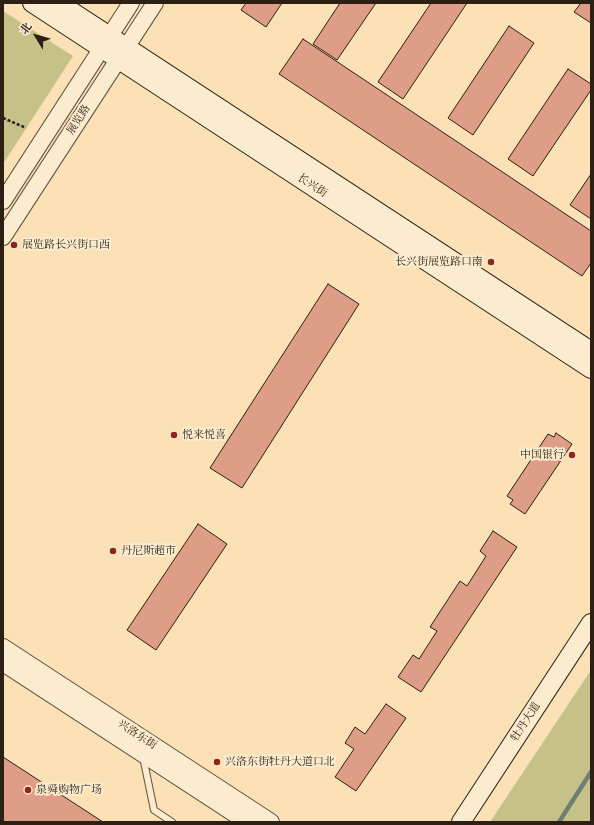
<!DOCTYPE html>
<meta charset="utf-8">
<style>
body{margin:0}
#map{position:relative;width:594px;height:825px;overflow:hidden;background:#fbe1b5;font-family:Alegreya,"Noto Serif SC",serif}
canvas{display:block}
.frame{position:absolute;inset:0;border:4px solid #2c1f13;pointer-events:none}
.north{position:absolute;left:16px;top:16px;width:40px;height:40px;-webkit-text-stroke:3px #fceccf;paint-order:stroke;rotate:307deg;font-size:11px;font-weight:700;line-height:16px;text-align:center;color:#2c1f13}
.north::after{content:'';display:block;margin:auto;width:14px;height:18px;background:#2c1f13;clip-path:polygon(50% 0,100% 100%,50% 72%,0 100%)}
</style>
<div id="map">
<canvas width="594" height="825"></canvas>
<div class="frame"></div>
<div class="north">北</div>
</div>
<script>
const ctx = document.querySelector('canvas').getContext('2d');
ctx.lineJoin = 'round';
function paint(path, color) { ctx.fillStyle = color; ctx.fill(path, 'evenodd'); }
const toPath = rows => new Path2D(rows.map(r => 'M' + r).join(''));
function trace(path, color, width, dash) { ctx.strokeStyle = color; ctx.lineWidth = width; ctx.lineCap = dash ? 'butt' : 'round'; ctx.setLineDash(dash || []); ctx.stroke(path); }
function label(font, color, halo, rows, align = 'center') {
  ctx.font = font + ' Alegreya,"Noto Serif SC",serif'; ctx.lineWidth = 4; ctx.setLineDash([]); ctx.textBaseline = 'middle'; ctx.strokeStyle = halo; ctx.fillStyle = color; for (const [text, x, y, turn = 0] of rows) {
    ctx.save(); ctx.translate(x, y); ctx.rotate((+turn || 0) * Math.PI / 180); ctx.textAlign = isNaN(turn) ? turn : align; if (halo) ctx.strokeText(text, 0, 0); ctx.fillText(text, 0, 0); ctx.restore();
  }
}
const green = toPath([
 [3,11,73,56,3,164],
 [591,670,591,822,490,822]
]);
const stream = toPath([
 [559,822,591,772]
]);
const building = toPath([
 [246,3,282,3,266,27,241,10,246,3],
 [340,3,376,3,337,60,313,44,340,3],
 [431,3,467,3,403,99,378,82,431,3],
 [581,3,591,3,591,23,574,12,581,3],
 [509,26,534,43,473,135,448,118,509,26],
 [303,39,591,231,591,263,582,276,279,74,303,39],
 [568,69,591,84,591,90,533,176,508,159,568,69],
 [591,174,591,219,570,205,591,174],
 [328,284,359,304,242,488,210,468,328,284],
 [556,433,572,444,525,514,510,504,513,500,507,496,548,434,554,437,556,433],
 [198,524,227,544,156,650,127,630,198,524],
 [493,531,517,547,421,692,398,677,413,655,419,659,437,631,430,627,460,581,467,586,486,556,480,551,493,531],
 [386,704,406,718,356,791,335,777,354,749,345,743,355,727,365,734,386,704],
 [3,757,103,822,3,822,3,757]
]);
const path = toPath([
 [3,118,26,128]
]);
const service = toPath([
 [143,757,154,810,172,822]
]);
const tertiary = toPath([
 [3,201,131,3],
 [3,237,155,3],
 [3,647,271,822],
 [3,663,247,822]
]);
const secondary = toPath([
 [32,3,591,369],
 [59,3,591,351],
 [461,822,591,623]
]);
const markers = [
 [14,245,4,"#8f2418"],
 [491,262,4,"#8f2418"],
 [174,435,4,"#8f2418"],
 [572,455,4,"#8f2418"],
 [113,551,4,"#8f2418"],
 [217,762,4,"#8f2418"],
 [28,790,4,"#8f2418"]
];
const streetNames = [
 ["展览路",79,120,-57],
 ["长兴街",312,186,33],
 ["牡丹大道",526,722,-57],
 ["兴洛东街",137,735,33]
];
const poiNames = [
 ["展览路长兴街口西",22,245],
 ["长兴街展览路口南",483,262,"right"],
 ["悦来悦喜",182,435],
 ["中国银行",564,455,"right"],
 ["丹尼斯超市",121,551],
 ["兴洛东街牡丹大道口北",225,762],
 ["泉舜购物广场",36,790]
];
paint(green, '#c5c189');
trace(stream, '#717e72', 4.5);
paint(building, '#de9d86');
trace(building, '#2c1f13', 1);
trace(service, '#60503c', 8);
trace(tertiary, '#60503c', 18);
trace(secondary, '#2c1f13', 20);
trace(path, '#2c1f13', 2.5, [3, 2]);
trace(service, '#fceccf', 6);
trace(tertiary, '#fceccf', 16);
trace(secondary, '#fceccf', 18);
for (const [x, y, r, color] of markers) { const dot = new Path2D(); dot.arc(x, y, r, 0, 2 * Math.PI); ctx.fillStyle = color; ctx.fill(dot); trace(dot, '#fceccf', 1.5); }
label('11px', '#2c1f13', '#fceccf', streetNames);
label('11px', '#2c1f13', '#fceccf', poiNames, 'left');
</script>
